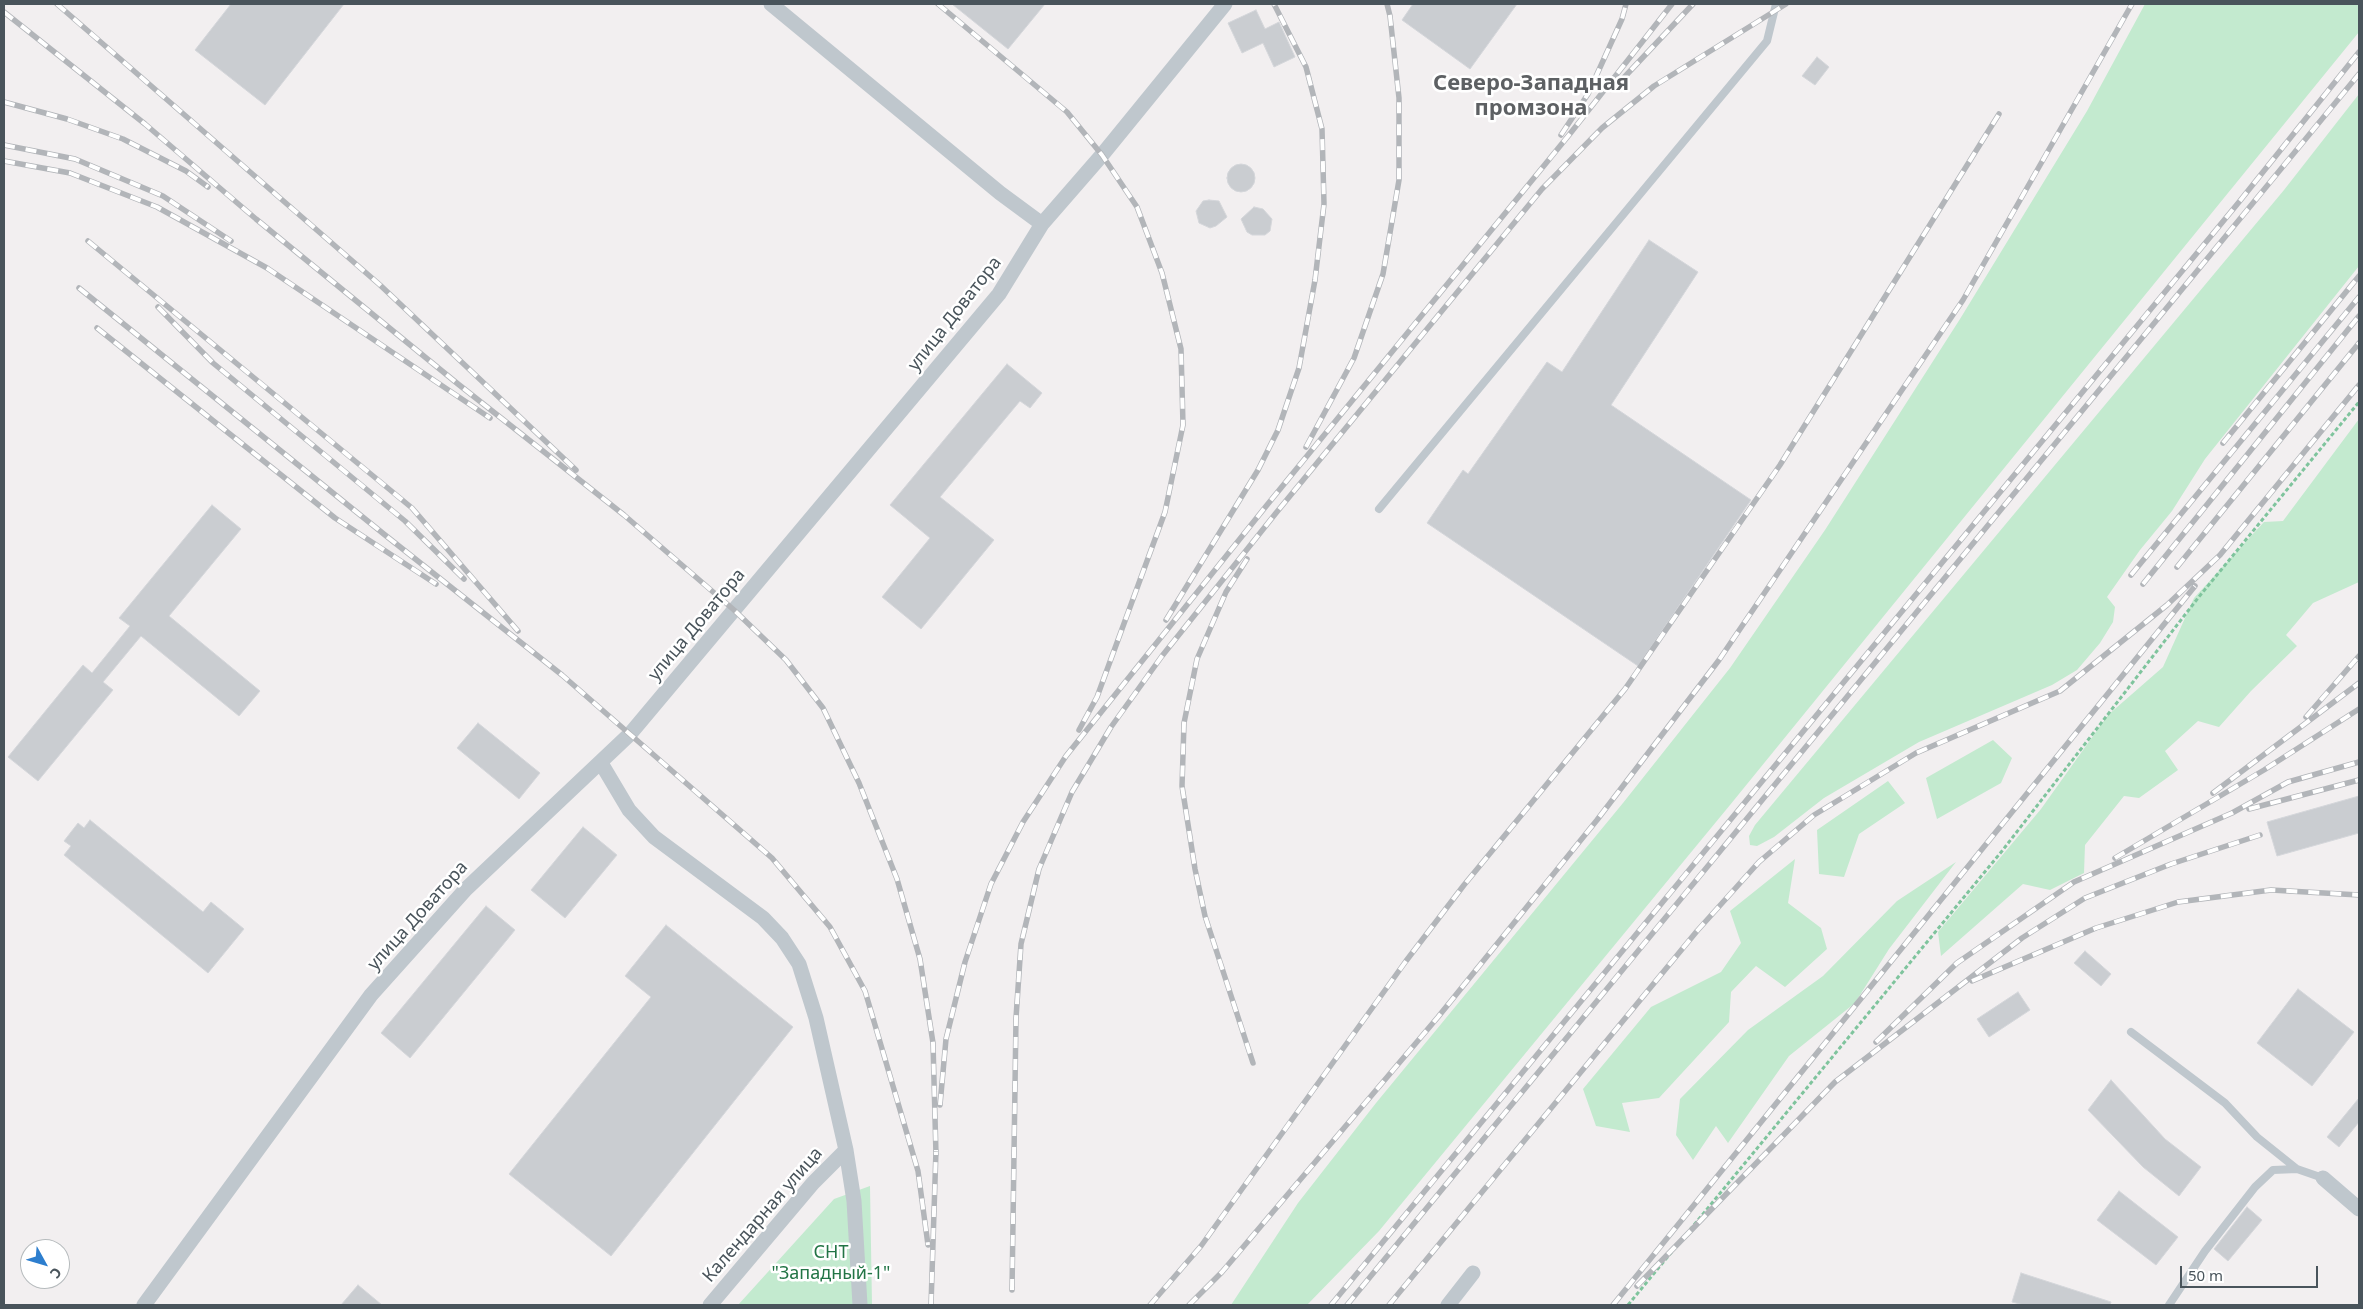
<!DOCTYPE html>
<meta charset="utf-8">
<style>
body{margin:0}
#map{position:relative;width:2363px;height:1309px;overflow:hidden;background:#f2eff0;font-family:"Noto Sans",sans-serif}
canvas{display:block}
.frame{position:absolute;inset:0;border:5px solid #49545b;pointer-events:none}
.north{position:absolute;left:20px;top:1239px;width:50px;height:50px;box-sizing:border-box;background:#fff;border:1px solid #b6bbbd;border-radius:50%;rotate:129deg;font-size:14px;font-weight:700;line-height:20px;text-align:center;color:#49545b}
.north::after{content:'';display:block;margin:auto;width:18px;height:22px;background:#2d7ece;clip-path:polygon(50% 0,100% 100%,50% 72%,0 100%)}
.scale{position:absolute;left:2180px;top:1266px;width:138px;height:22px;box-sizing:border-box;border:2px solid #49545b;border-top:0;padding-left:6px;font-size:15px;line-height:18px;white-space:nowrap;color:#49545b;-webkit-text-stroke:4px #fff;paint-order:stroke}
</style>
<div id="map">
<canvas width="2363" height="1309"></canvas>
<div class="frame"></div>
<div class="north">С</div>
<div class="scale">50 m</div>
</div>
<script>
const ctx = document.querySelector('canvas').getContext('2d');
ctx.lineJoin = 'round';
function paint(path, color) { ctx.fillStyle = color; ctx.fill(path, 'evenodd'); }
const toPath = rows => new Path2D(rows.map(r => 'M' + r).join(''));
function trace(path, color, width, dash) { ctx.strokeStyle = color; ctx.lineWidth = width; ctx.lineCap = dash ? 'butt' : 'round'; ctx.setLineDash(dash || []); ctx.stroke(path); }
function label(font, color, halo, rows, align = 'center') {
  ctx.font = font + ' "Noto Sans",sans-serif'; ctx.lineWidth = 5; ctx.setLineDash([]); ctx.textBaseline = 'middle'; ctx.strokeStyle = halo; ctx.fillStyle = color; for (const [text, x, y, turn = 0] of rows) {
    ctx.save(); ctx.translate(x, y); ctx.rotate((+turn || 0) * Math.PI / 180); ctx.textAlign = isNaN(turn) ? turn : align; if (halo) ctx.strokeText(text, 0, 0); ctx.fillText(text, 0, 0); ctx.restore();
  }
}
const green = toPath([
 [2145,4,2359,4,2359,32,1730,805,1379,1231,1307,1305,1231,1305,1298,1203,1376,1103,1623,803,1730,668,1825,530,1960,319,2087,111],
 [2359,94,2359,266,2205,459,2172,511,2140,550,2107,597,2115,607,2113,622,2100,643,2077,670,2052,685,1919,742,1824,798,1774,837,1757,846,1750,845,1749,836,1755,825,2284,190],
 [2359,419,2359,582,2313,603,2286,635,2297,646,2251,691,2219,727,2198,721,2165,751,2178,770,2139,798,2124,796,2085,845,2084,873,2050,890,2023,884,1941,956,1938,932,2041,809,2108,715,2163,667,2194,598,2264,522,2283,521],
 [1993,740,2012,758,2001,783,1937,819,1926,778],
 [1888,781,1905,803,1859,834,1844,877,1819,874,1817,830],
 [1795,859,1788,903,1821,928,1827,949,1785,987,1756,966,1731,992,1729,1022,1659,1098,1622,1103,1630,1132,1596,1126,1583,1089,1651,1007,1721,972,1741,943,1730,911],
 [1956,862,1889,949,1855,1003,1789,1056,1728,1143,1716,1126,1693,1160,1676,1135,1680,1099,1748,1030,1823,976,1897,901],
 [870,1186,872,1305,738,1305,834,1199]
]);
const building = toPath([
 [231,4,344,4,265,105,195,50,231,4],
 [952,4,1045,4,1008,49,952,4],
 [1413,4,1517,4,1470,69,1402,20,1413,4],
 [1256,10,1265,29,1279,22,1295,57,1274,67,1263,43,1242,53,1228,23,1256,10],
 [1817,57,1829,67,1815,85,1802,76,1817,57],
 '1227 178a14 14 0 1 1 28 0a14 14 0 1 1-28 0Z',
 [1209,200,1219,201,1227,217,1216,226,1210,228,1199,223,1196,211,1203,201,1209,200],
 [1254,207,1263,209,1272,219,1270,231,1265,235,1252,235,1247,232,1241,219,1254,207],
 [1649,240,1698,272,1611,405,1751,500,1638,666,1427,523,1463,470,1468,474,1547,362,1562,372,1649,240],
 [1007,364,1042,393,1030,408,1020,401,940,497,994,540,921,629,882,597,930,538,890,505,1007,364],
 [212,505,241,529,169,616,260,691,239,716,141,636,103,682,113,690,38,781,8,757,83,665,92,673,130,626,119,618,212,505],
 [478,723,540,773,519,799,457,748,478,723],
 [2359,796,2359,833,2277,856,2267,822,2359,796],
 [90,820,203,912,211,902,244,929,208,973,64,855,71,846,64,841,78,823,84,828,90,820],
 [583,827,617,855,565,918,531,890,583,827],
 [486,906,515,930,410,1058,381,1033,486,906],
 [666,925,793,1027,611,1256,509,1174,651,997,625,976,666,925],
 [2085,951,2111,974,2101,986,2074,963,2085,951],
 [2298,989,2354,1032,2312,1086,2257,1043,2298,989],
 [2018,992,2030,1010,1989,1037,1977,1019,2018,992],
 [2111,1080,2165,1139,2201,1167,2179,1196,2143,1167,2088,1110,2111,1080],
 [2359,1098,2359,1122,2339,1147,2327,1137,2359,1098],
 [2119,1191,2178,1237,2156,1265,2097,1220,2119,1191],
 [2247,1207,2262,1220,2228,1261,2214,1249,2247,1207],
 [2021,1273,2111,1302,2110,1305,2024,1305,2012,1302,2021,1273],
 [358,1285,382,1305,341,1305,358,1285]
]);
const path = toPath([
 [1628,1305,2002,851,2198,598,2359,402]
]);
const service = toPath([
 [1379,509,1767,41,1776,4],
 [2131,1032,2225,1103,2257,1137,2297,1169],
 [2169,1305,2205,1251,2255,1187,2273,1170,2297,1169,2323,1178]
]);
const minor = toPath([
 [771,4,1000,193,1042,224],
 [601,763,629,810,654,837,763,918,782,938,799,964,816,1018,846,1150,854,1201,860,1305],
 [2323,1178,2359,1209],
 [144,1305,371,995,466,889,630,734,999,294,1042,224,1102,155,1225,4],
 [710,1305,813,1183,846,1150],
 [1448,1305,1473,1273]
]);
const rail = toPath([
 [57,4,380,285,576,470],
 [938,4,1067,112,1102,155,1137,207,1162,273,1181,349,1183,425,1165,512,1097,697,1079,730],
 [4,12,145,124,256,219,458,384,624,515,734,610,786,660,823,708,859,783,897,879,920,959,933,1043,936,1155],
 [1616,86,1693,4],
 [4,102,67,119,123,139,186,171,208,187],
 [1561,135,1588,94,1622,19,1626,4],
 [4,145,75,159,163,196,231,241],
 [4,161,70,173,157,207,267,268,490,418],
 [88,241,412,508,518,631],
 [79,288,385,535,562,675,772,858,830,927,865,991,918,1171,928,1245],
 [158,307,213,363,405,521,464,579],
 [97,328,335,518,436,584],
 [2223,443,2359,276],
 [1306,447,1354,358,1383,274,1399,180,1399,98,1390,16,1387,4],
 [1247,559,1226,592,1197,659,1184,723,1182,786,1195,869,1205,916,1253,1063],
 [2177,567,2359,343],
 [2131,575,2359,297],
 [2143,584,2359,316],
 [1166,620,1258,470,1278,430,1299,368,1315,280,1324,204,1322,129,1306,67,1274,4],
 [2306,717,2359,656],
 [2213,793,2359,683],
 [2249,809,2359,780],
 [2115,858,2264,770,2359,709],
 [1972,981,2096,928,2178,902,2271,890,2359,895],
 [1876,1042,1957,963,2074,882,2232,813,2288,782,2359,762],
 [940,1105,946,1039,965,962,991,884,1023,822,1066,756,1267,505,1569,135,1672,4],
 [1637,1286,1835,1082,2022,938,2085,898,2171,864,2260,835],
 [1012,1290,1016,1018,1021,944,1039,869,1072,792,1111,727,1162,656,1276,513,1542,189,1602,128,1654,86,1786,4],
 [931,1305,936,1150],
 [1150,1305,1201,1246,1406,961,1464,885,1625,689,1780,465,1999,114],
 [1189,1305,1222,1272,1438,1017,1597,820,1719,660,1963,300,2132,4],
 [1331,1305,2239,202,2359,52],
 [1347,1305,2359,74],
 [1389,1305,1697,931,1759,862,1814,815,1916,753,2060,691,2167,605,2220,555,2359,385],
 [1613,1305,2195,586]
]);
const streetNames = [
 ["улица Доватора",955,314,-52],
 ["улица Доватора",697,625,-50],
 ["улица Доватора",418,916,-48],
 ["Календарная улица",763,1215,-49]
];
const parkNames = [
 ["СНТ",831,1253],
 ["\"Западный-1\"",831,1274]
];
const districtNames = [
 ["Северо-Западная",1531,84],
 ["промзона",1531,109]
];
paint(green, '#c3eacf');
paint(building, '#cacdd1');
trace(building, '#d4d6da', 1);
trace(path, '#7fc49d', 3, [4, 2.5]);
trace(service, '#bfc7cd', 8);
trace(minor, '#bfc7cd', 15);
trace(rail, '#b2b5b9', 5.5);
trace(rail, '#fff', 4, [11]);
label('18px', '#49545b', '#fff', streetNames);
label('18px', '#227445', '#fff', parkNames);
label('bold 22px', '#5d6063', '#fff', districtNames);
</script>
